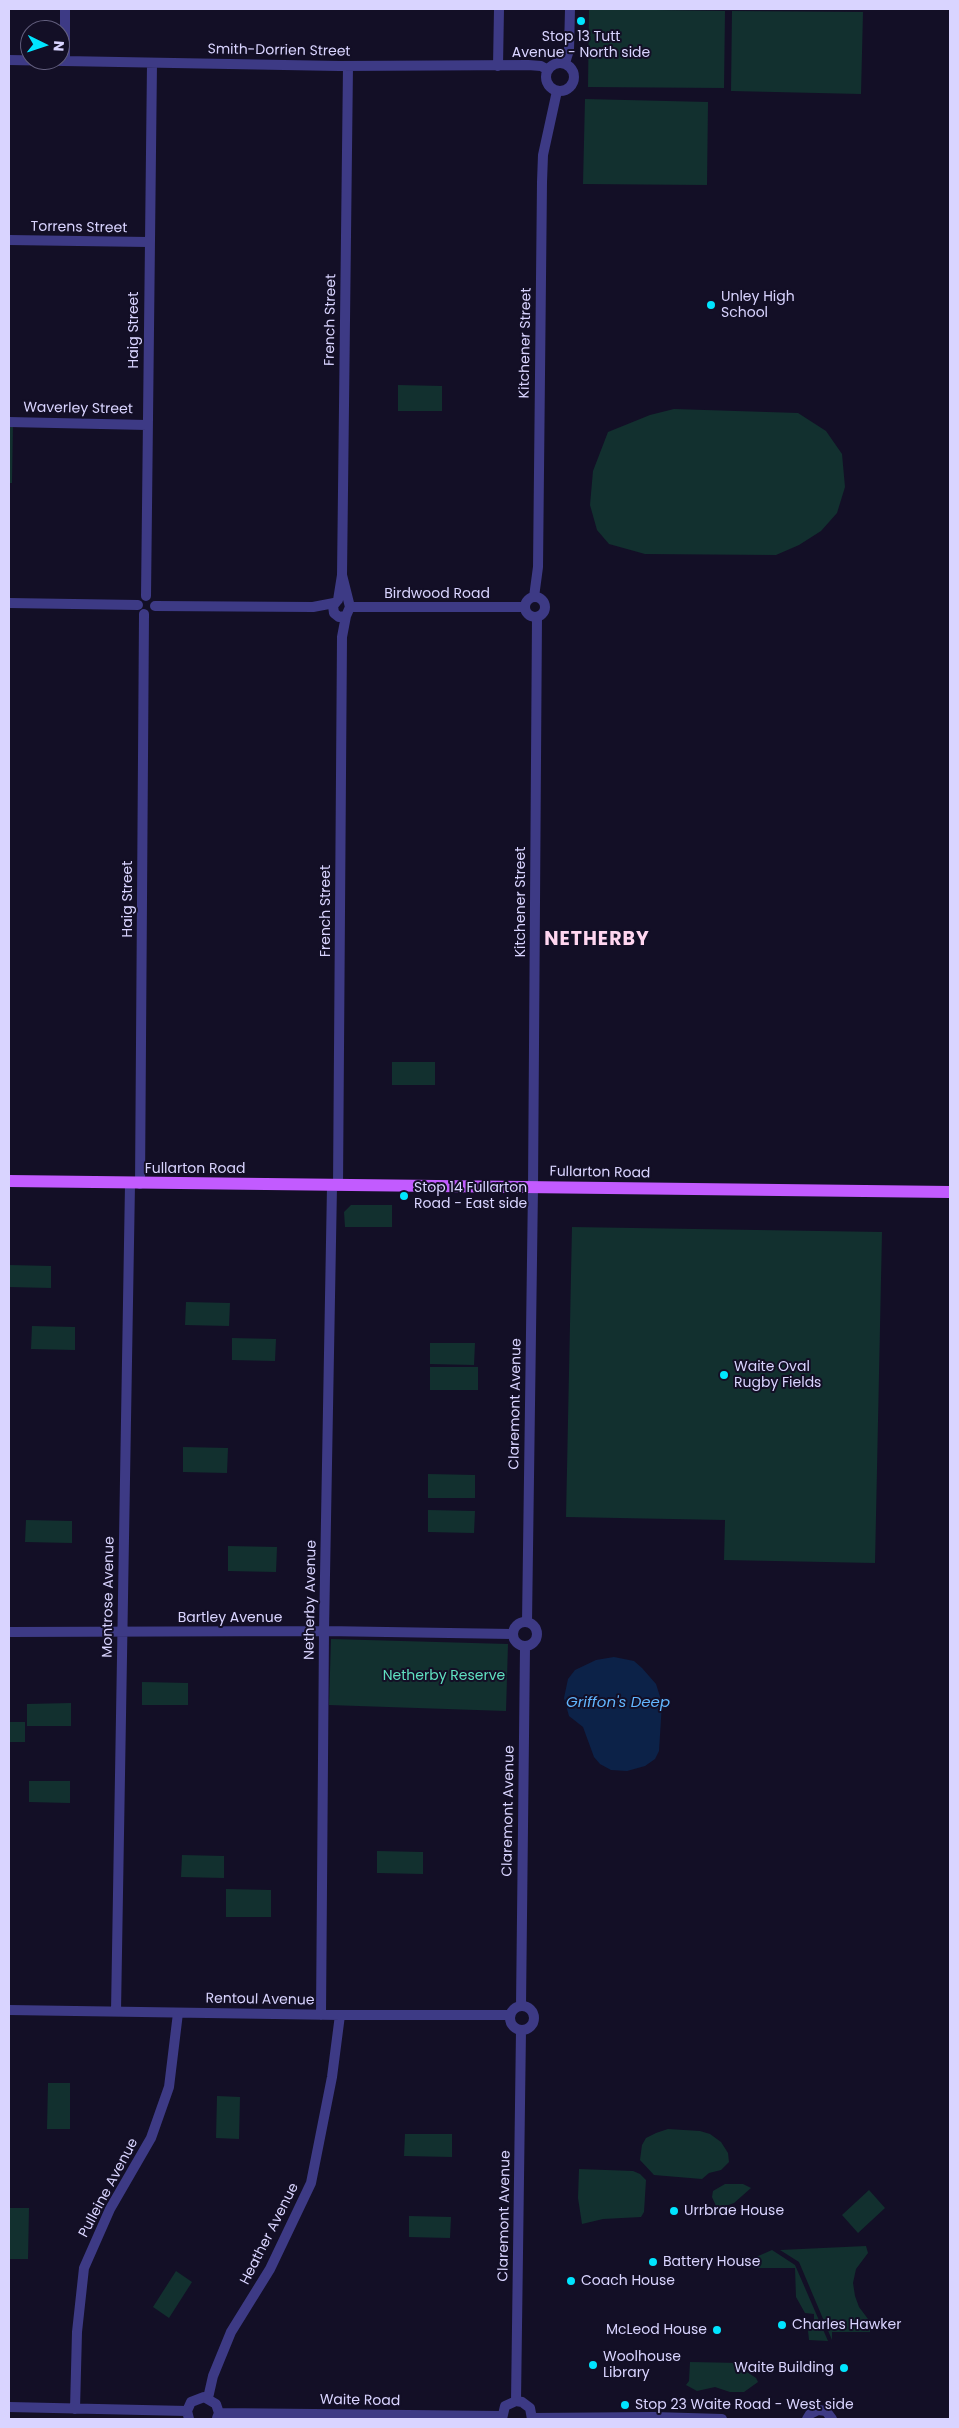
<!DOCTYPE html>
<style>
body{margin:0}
#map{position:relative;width:959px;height:2428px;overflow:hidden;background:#130f26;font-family:Poppins,sans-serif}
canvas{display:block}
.frame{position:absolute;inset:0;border:10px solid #d9d4ff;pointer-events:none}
.north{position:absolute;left:20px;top:20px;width:50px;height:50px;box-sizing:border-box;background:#130f26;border:1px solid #625e7d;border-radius:50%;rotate:94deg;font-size:14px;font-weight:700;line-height:20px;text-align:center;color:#d9d4ff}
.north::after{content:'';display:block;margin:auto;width:18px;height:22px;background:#00e5ff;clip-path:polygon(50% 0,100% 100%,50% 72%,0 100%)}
</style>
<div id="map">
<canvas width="959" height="2428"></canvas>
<div class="frame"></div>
<div class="north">N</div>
</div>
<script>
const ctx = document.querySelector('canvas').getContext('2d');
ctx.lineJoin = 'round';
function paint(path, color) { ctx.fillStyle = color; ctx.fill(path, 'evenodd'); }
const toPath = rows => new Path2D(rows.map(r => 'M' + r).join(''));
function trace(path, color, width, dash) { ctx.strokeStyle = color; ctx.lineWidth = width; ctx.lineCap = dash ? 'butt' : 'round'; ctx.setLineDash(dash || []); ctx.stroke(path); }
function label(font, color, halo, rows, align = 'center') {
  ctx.font = font + ' Poppins,sans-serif'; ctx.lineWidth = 4; ctx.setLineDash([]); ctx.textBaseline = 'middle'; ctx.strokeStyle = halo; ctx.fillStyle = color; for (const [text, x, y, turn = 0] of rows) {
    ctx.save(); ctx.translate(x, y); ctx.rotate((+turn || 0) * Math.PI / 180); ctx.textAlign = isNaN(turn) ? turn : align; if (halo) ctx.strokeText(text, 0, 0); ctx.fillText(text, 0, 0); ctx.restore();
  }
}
const green = toPath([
 [589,9,725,11,724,88,588,87],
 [732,11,863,12,861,94,731,91],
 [585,99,708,102,707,185,583,184],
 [398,385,442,386,442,411,398,411],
 [674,409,798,413,826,431,842,454,845,487,837,513,821,531,799,545,776,555,645,554,609,544,597,530,590,505,593,471,608,432,650,415],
 [9,423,13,423,12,483,9,483],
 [392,1062,435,1062,435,1085,392,1085],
 [351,1205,392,1205,392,1227,345,1227,344,1212],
 [572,1227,882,1232,875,1563,724,1560,725,1520,566,1517],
 [9,1265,51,1266,51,1288,9,1287],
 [186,1302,230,1303,229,1326,185,1325],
 [32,1326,75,1327,75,1350,31,1349],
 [232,1338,276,1339,275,1361,232,1360],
 [430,1343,475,1343,474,1365,430,1364],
 [430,1367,478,1367,478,1390,430,1390],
 [183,1447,228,1448,227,1473,183,1472],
 [428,1474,475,1475,475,1498,428,1498],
 [428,1510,475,1511,474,1533,428,1532],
 [26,1520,72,1521,72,1543,25,1542],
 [228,1546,277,1547,276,1572,228,1571],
 [331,1639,508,1644,506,1711,329,1705],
 [142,1682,188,1683,188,1705,142,1705],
 [71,1703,71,1726,27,1726,27,1704],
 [9,1722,25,1722,25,1742,9,1742],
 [29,1781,70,1781,70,1803,29,1802],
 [377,1851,423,1852,423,1874,377,1873],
 [182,1855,224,1856,224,1878,181,1877],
 [226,1889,271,1890,271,1917,226,1917],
 [48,2083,70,2083,70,2129,47,2129],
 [217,2096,240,2097,239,2139,216,2138],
 [668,2129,700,2131,710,2134,721,2142,728,2153,729,2162,721,2170,709,2173,702,2179,654,2175,640,2160,642,2145,646,2138,656,2133],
 [405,2134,452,2134,452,2157,404,2156],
 [579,2169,633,2171,640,2174,646,2180,644,2212,641,2217,603,2219,582,2224,578,2198],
 [725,2184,743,2184,751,2188,734,2203,720,2208,716,2206,712,2197,713,2191],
 [869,2190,885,2208,858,2233,842,2215],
 [9,2208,29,2208,28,2259,9,2259],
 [409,2216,451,2217,450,2238,409,2237],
 [866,2246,868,2253,856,2269,853,2283,855,2296,859,2307,871,2323,870,2332,832,2332,832,2340,799,2262,780,2250],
 [772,2250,795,2265,828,2341,809,2340,807,2321,814,2321,814,2314,805,2313,796,2297,795,2268,753,2268,756,2257],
 [176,2271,192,2282,169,2318,153,2307],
 [690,2362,741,2363,741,2368,756,2378,758,2382,744,2392,730,2392,715,2387,697,2391,686,2385,689,2381]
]);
const water = toPath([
 [614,1657,634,1661,642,1668,656,1684,662,1703,659,1751,655,1759,645,1766,627,1771,611,1770,600,1764,594,1757,583,1727,569,1716,564,1698,568,1679,575,1670,596,1660]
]);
const minor = toPath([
 [9,60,339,66,528,65,541,66,548,70],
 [65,61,65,9],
 '546 77a14 14 0 1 1 28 0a14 14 0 1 1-28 0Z',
 [565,63,569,50,570,9],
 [498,66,499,9],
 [9,240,148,242],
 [9,422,147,425],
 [146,596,152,63],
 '525 607a10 10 0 1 1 20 0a10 10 0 1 1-20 0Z',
 [534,597,538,567,542,182,543,155,557,91],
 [338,600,342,575,348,66],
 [337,601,333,606,334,613,339,617,346,616],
 [9,603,138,605],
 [155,606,313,607,334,603],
 [350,607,525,607],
 [140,1184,144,614],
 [338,1186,342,637,346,616,350,607,342,575],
 '513 1634a12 12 0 1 1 24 0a12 12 0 1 1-24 0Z',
 [527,1622,533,1187,537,617],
 [9,1632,324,1631,512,1634],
 '510 2018a12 12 0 1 1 24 0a12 12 0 1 1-24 0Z',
 [521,2006,525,1647],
 [9,2010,340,2015,510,2015],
 [116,2011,130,1184],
 [321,2015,324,1631,332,1186],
 [208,2398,213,2376,231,2332,270,2269,311,2183,332,2077,340,2015],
 [516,2401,521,2030],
 [9,2407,187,2411],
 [75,2409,77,2332,84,2268,110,2209,151,2138,169,2087,178,2013],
 [219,2413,502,2416],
 [532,2418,654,2417,722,2419],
 [189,2419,187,2411,191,2402,204,2397,216,2404,219,2413,217,2418],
 [502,2419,505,2406,516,2401,522,2402,530,2408,532,2419],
 [807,2419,810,2414,818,2410,826,2411,832,2419]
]);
const major = toPath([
 [9,1181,950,1192]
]);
const markers = [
 [581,21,5,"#00e5ff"],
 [711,305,5,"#00e5ff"],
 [404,1196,5,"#00e5ff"],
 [724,1375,5,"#00e5ff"],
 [674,2211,5,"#00e5ff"],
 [653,2262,5,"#00e5ff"],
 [571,2281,5,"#00e5ff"],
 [782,2325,5,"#00e5ff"],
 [717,2330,5,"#00e5ff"],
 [593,2365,5,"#00e5ff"],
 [844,2368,5,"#00e5ff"],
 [625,2405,5,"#00e5ff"]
];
const poiNames = [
 ["Stop 13 Tutt",581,37,"center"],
 ["Avenue - North side",581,53,"center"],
 ["Unley High",721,297],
 ["School",721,313],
 ["Stop 14 Fullarton",414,1188],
 ["Road - East side",414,1204],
 ["Waite Oval",734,1367],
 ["Rugby Fields",734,1383],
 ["Urrbrae House",684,2211],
 ["Battery House",663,2262],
 ["Coach House",581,2281],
 ["Charles Hawker",792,2325],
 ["McLeod House",707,2330,"right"],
 ["Woolhouse",603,2357],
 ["Library",603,2373],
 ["Waite Building",834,2368,"right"],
 ["Stop 23 Waite Road - West side",635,2405]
];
const streetNames = [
 ["Smith-Dorrien Street",279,51,1],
 ["Torrens Street",79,228,1],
 ["French Street",331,320,-89],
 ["Haig Street",134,330,-90],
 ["Kitchener Street",526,343,-89],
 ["Waverley Street",78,409,1],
 ["Birdwood Road",437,594],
 ["Haig Street",128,899,-90],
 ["Kitchener Street",521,902,-90],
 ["French Street",326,911,-90],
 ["Fullarton Road",195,1169],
 ["Fullarton Road",600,1173,1],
 ["Claremont Avenue",516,1404,-89],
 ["Montrose Avenue",109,1597,-89],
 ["Netherby Avenue",311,1600,-89],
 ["Bartley Avenue",230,1618],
 ["Claremont Avenue",509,1811,-89],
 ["Rentoul Avenue",260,2000,1],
 ["Pulleine Avenue",109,2188,-62],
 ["Claremont Avenue",505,2216,-89],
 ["Heather Avenue",270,2234,-63],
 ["Waite Road",360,2401,1]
];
const parkNames = [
 ["Netherby Reserve",444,1676]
];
const waterNames = [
 ["Griffon's Deep",618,1703]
];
const districtNames = [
 ["NETHERBY",597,940]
];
paint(green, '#12302f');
paint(water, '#0c2248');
trace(minor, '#3d3a85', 10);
trace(major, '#c25bff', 12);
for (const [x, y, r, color] of markers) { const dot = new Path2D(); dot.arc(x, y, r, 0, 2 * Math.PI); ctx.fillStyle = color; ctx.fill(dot); trace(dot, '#130f26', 2); }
label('14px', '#d9d4ff', '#130f26', poiNames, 'left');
label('14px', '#d9d4ff', '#130f26', streetNames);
label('14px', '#5fe0c0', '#130f26', parkNames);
label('italic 15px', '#62b6ff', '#130f26', waterNames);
ctx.letterSpacing = '1px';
label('bold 19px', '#ffd6f0', '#130f26', districtNames);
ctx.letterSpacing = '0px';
</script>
